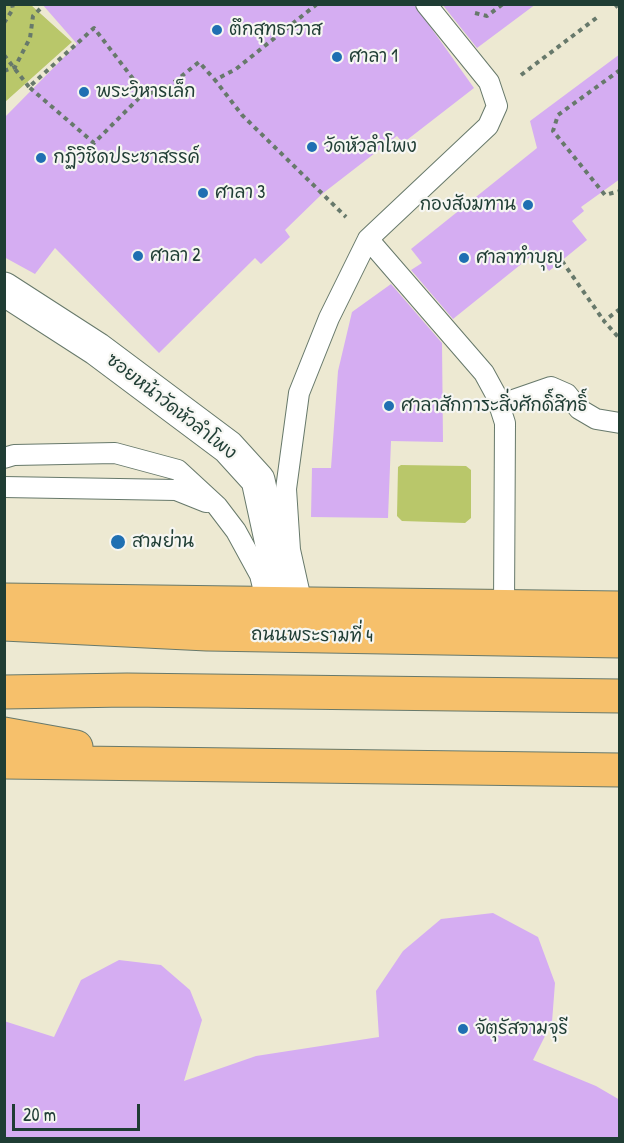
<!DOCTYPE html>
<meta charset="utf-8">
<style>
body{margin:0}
#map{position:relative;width:624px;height:1143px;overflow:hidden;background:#ede9d2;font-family:"Patrick Hand",sans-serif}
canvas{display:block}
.frame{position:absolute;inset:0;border:6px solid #1f3d34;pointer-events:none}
.scale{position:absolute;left:12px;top:1104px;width:128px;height:27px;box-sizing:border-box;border:3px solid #1f3d34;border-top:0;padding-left:8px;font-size:18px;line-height:21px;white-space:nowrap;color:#1f3d34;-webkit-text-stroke:4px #f6f6f2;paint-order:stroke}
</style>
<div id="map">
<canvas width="624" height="1143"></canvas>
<div class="frame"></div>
<div class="scale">20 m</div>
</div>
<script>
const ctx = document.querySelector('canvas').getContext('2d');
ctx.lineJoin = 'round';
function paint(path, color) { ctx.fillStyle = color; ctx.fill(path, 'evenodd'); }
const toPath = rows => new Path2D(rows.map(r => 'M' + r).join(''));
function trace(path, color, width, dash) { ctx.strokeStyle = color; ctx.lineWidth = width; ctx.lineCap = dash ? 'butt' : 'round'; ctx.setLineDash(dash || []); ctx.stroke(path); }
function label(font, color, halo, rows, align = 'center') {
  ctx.font = font + ' "Patrick Hand","Playpen Sans Thai",sans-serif'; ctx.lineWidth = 4.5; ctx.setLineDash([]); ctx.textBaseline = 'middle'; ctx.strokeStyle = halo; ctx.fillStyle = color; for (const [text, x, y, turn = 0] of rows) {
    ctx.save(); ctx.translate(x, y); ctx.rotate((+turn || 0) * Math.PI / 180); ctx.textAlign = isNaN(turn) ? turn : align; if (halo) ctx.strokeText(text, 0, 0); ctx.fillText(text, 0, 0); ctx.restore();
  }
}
const green = toPath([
 [5,4,31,5,72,42,5,102],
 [401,465,466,466,471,470,471,518,465,523,402,521,397,516,398,467]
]);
const building = toPath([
 [42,4,414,4,474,88,403,143,397,136,322,194,285,230,290,237,261,264,255,258,159,353,55,248,35,274,4,257,4,118,77,44],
 [442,4,536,4,477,48],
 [620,54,620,179,581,207,584,211,572,221,587,240,549,271,535,253,453,319,411,270,422,263,411,249,537,148,530,121],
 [391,284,442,343,443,442,391,441,388,518,311,517,312,468,331,468,338,371,352,312],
 [493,913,538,937,555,983,552,1022,533,1060,596,1086,620,1100,620,1138,4,1138,4,1021,54,1037,81,980,119,960,161,965,190,990,202,1020,184,1081,256,1056,379,1037,376,991,403,951,441,919]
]);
const path = toPath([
 [317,4,236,69,215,80,242,115,346,217],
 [615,4,620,10],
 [475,13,487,16,503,4],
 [4,23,13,9,12,4],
 [4,55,29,87],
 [620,70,558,115,553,131,605,195,620,191],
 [4,71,15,67,30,38,33,16,43,6],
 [521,75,599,16],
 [144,93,94,28,29,87,94,143,144,93,162,92,199,62,215,80],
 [562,261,604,321],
 [620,309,604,321,620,339]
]);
const lane = toPath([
 [368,239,484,373,496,395,505,423,504,607],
 [499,405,551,387,567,394,579,409,596,419,620,423],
 [4,458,14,455,115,453,178,470,217,506,236,531,260,575,267,604],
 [4,487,176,490,206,502],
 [302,604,290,550,286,489,299,393,329,318,368,239,488,126,497,106,489,82,426,4]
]);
const street = toPath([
 [4,289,97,349,228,447,258,480,285,604]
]);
const primary = toPath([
 [4,600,620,608],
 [4,624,207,634,620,641],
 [4,692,127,690,620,696],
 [4,734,76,747],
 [4,762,620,770]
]);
const markers = [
 [217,30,6,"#1f6fb2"],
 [337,57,6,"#1f6fb2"],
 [84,92,6,"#1f6fb2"],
 [312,147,6,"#1f6fb2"],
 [41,158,6,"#1f6fb2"],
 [203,193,6,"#1f6fb2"],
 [528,205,6,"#1f6fb2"],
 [138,256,6,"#1f6fb2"],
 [464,258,6,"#1f6fb2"],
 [389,406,6,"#1f6fb2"],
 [118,542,8,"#1f6fb2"],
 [463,1029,6,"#1f6fb2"]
];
const poiNames = [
 ["ตึกสุทธาวาส",229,30],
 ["ศาลา 1",349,57],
 ["พระวิหารเล็ก",96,92],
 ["วัดหัวลำโพง",324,147],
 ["กฏิวิชิดประชาสรรค์",53,158],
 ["ศาลา 3",215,193],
 ["กองสังฆทาน",516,205,"right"],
 ["ศาลา 2",150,256],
 ["ศาลาทำบุญ",476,258],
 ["ศาลาสักการะสิ่งศักดิ์สิทธิ์",401,406],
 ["สามย่าน",132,542],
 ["จัตุรัสจามจุรี",475,1029]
];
const streetNames = [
 ["ซอยหน้าวัดหัวลำโพง",171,407,38],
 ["ถนนพระรามที่ 4",312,636,1]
];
paint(green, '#b9c76a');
paint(building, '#d5adf2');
trace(lane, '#67796b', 22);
trace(street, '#67796b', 35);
trace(primary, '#67796b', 35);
trace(path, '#67796b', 4, [4.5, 4.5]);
trace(lane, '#fff', 20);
trace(street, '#fff', 33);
trace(primary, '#f6c06b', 33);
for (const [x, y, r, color] of markers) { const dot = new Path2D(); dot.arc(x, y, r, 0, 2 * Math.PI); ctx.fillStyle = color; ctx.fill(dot); trace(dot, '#f6f6f2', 2); }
label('18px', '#1f3d34', '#f6f6f2', poiNames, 'left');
label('18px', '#1f3d34', '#f6f6f2', streetNames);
</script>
